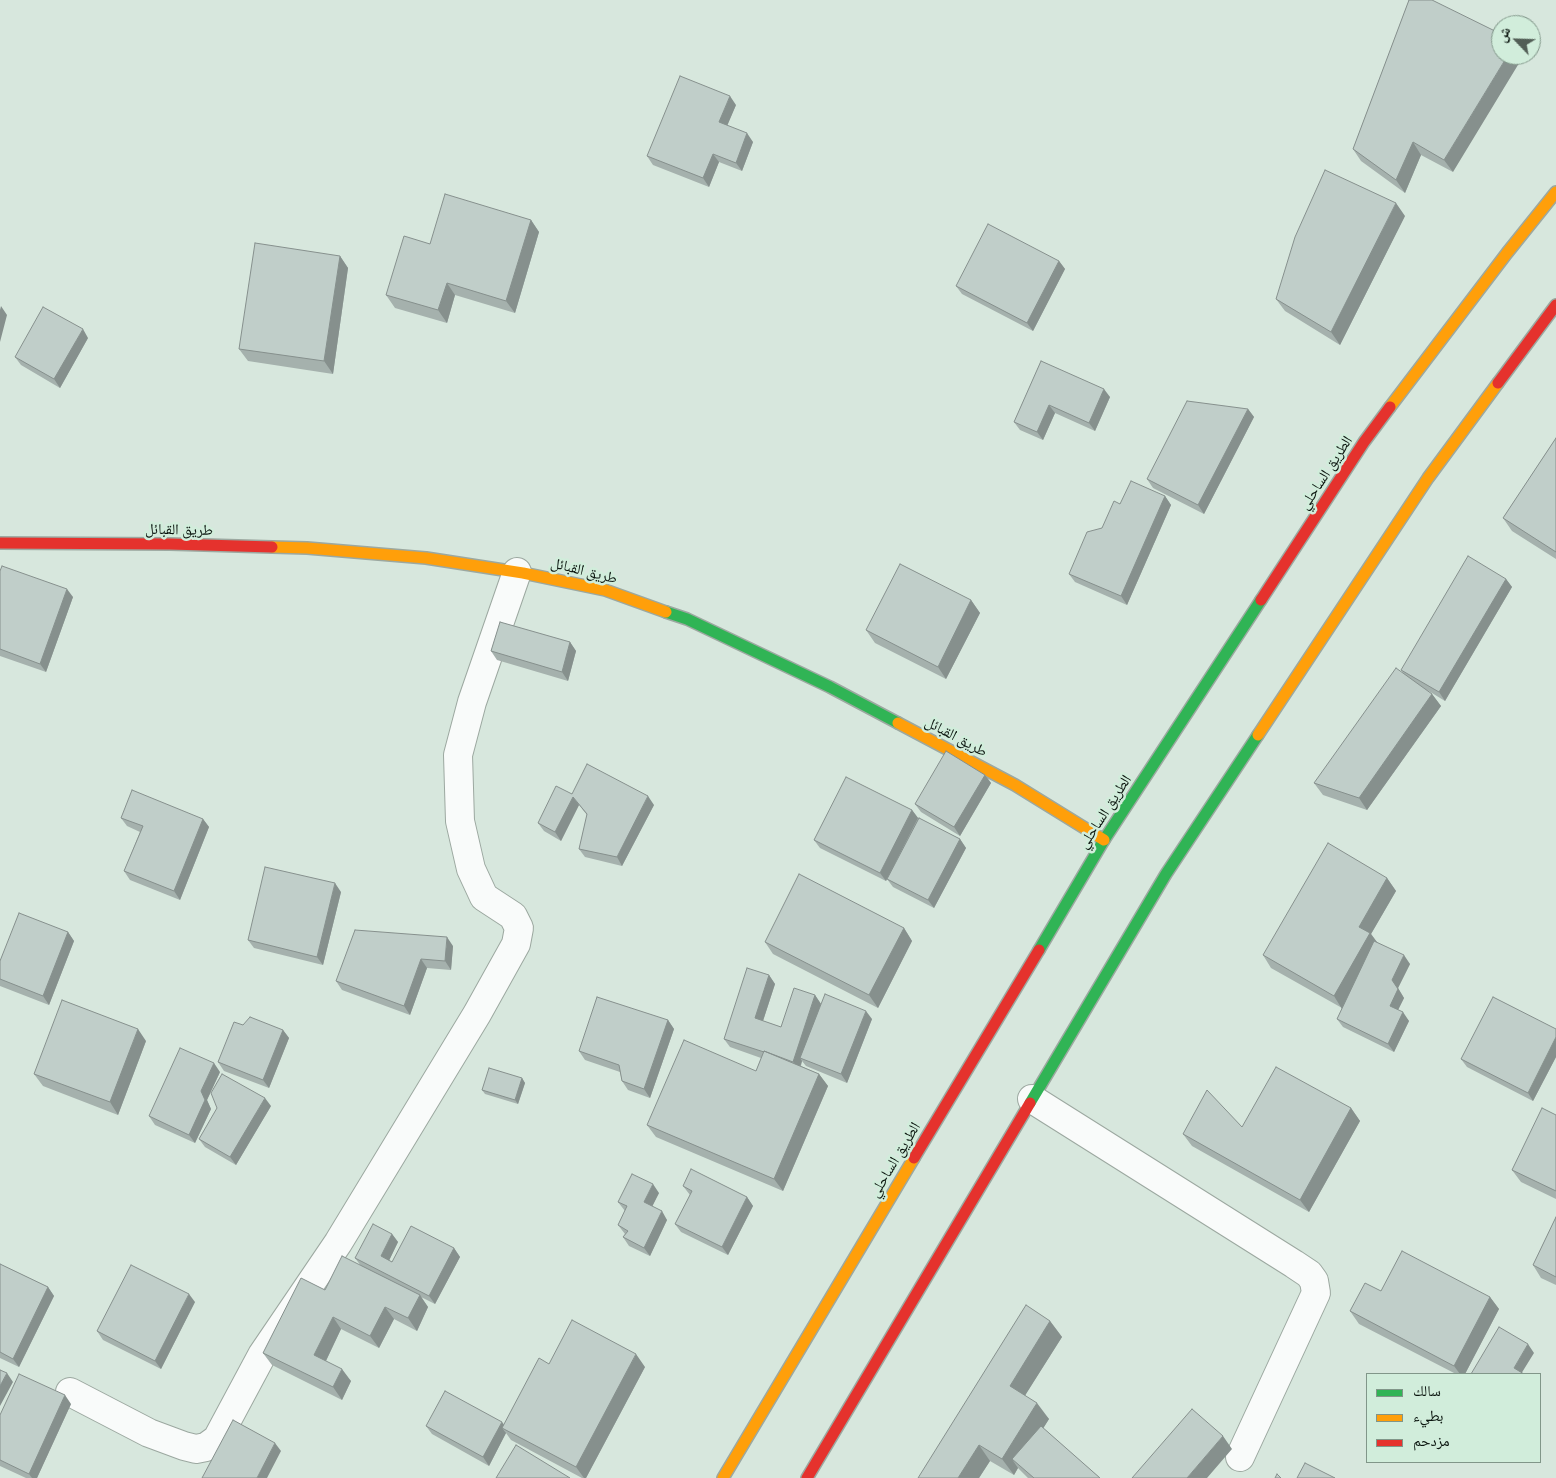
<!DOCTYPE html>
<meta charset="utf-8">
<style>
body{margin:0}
#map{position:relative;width:1556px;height:1478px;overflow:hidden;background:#d7e7dd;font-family:"IBM Plex Sans","Noto Naskh Arabic",sans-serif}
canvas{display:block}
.legend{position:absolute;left:1366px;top:1373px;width:175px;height:90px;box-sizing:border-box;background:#d1eddb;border:1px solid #819689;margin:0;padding:6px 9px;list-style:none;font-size:15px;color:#0a140e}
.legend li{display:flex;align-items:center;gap:10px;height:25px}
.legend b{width:25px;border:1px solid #819689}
.north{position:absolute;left:1491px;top:15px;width:50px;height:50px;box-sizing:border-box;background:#d1eddb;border:1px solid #819689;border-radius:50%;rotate:294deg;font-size:14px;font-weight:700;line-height:20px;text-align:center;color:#0a140e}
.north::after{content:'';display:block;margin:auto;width:18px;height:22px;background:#525e56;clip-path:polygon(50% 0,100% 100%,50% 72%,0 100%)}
</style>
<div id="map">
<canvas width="1556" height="1478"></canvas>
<ul class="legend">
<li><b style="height:6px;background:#30b455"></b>سالك</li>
<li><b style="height:6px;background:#ff9f0a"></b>بطيء</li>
<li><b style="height:6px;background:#e5322d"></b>مزدحم</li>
</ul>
<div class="north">ش</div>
</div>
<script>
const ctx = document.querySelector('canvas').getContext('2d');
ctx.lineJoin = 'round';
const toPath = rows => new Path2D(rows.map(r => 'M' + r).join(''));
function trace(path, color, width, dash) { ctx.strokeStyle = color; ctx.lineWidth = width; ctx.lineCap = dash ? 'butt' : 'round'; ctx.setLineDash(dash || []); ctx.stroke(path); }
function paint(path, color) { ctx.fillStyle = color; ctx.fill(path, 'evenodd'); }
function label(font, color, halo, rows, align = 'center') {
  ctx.font = font + ' "IBM Plex Sans","Noto Naskh Arabic",sans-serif'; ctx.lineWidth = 5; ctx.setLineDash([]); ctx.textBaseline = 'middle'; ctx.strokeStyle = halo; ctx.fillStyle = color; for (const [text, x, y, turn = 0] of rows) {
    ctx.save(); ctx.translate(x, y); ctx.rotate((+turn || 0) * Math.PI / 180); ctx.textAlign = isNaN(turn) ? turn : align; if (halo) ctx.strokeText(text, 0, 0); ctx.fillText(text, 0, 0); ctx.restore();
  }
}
const street = toPath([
 [1032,1099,1294,1264,1309,1274,1314,1281,1316,1293,1240,1457],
 [70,1392,149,1433,184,1446,196,1449,206,1447,217,1439,262,1355,338,1243,477,1014,516,944,519,928,513,916,484,897,471,869,460,821,458,755,472,702,517,572]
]);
const fast = toPath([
 [666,612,687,619,830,687,898,723],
 [1039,950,1104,840,1261,600],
 [1030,1103,1166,874,1258,735]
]);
const slow = toPath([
 [1390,407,1507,253,1556,192],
 [272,547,307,548,426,558,523,573,605,590,666,612],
 [898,723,1015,785,1104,840],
 [1258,735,1428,478,1498,383],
 [723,1478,914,1158]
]);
const jam = toPath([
 [1498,383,1556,305],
 [0,543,170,544,272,547],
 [1261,600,1364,442,1390,407],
 [914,1158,1039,950],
 [807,1478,1030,1103]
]);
const wall = toPath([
 [1409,0,1453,172,1421,155,1405,193,1361,161,1353,149],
 [736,105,727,125,753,142,742,171,719,162,709,187,653,165,647,156],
 [1405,216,1340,345,1285,311,1276,299],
 [531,220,539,232,515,313,455,295,447,323,395,308,386,295,430,244],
 [340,256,348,268,333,374,248,361,239,349],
 [1059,261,1065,269,1033,331,962,294,956,286],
 [88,338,60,388,21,365,15,357],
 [1041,361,1110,397,1095,431,1055,413,1043,440,1020,430,1014,422],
 [1248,409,1254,417,1204,514,1153,488,1147,479],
 [1556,438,1556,559,1512,531,1503,518],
 [1165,496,1171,505,1127,605,1075,582,1069,574,1102,528,1120,504],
 [0,571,73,597,46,672,0,656],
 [1506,579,1512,587,1445,701,1427,690,1432,694,1441,706,1367,810,1323,795,1314,783,1404,674,1401,670],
 [971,600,980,613,946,679,875,643,866,630],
 [570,642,576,651,568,681,497,660,491,651],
 [985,775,991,783,960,836,921,812,915,804],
 [572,794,654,805,622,866,585,857,579,849,587,815,579,805,561,841,544,831,538,823],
 [912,810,918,818,960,839,966,848,934,908,893,887,887,879,886,881,820,848,814,840],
 [121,818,203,819,209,827,180,900,130,880,124,871,140,832,127,826],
 [1387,878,1396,891,1371,934,1377,942,1410,964,1398,988,1404,998,1398,1010,1409,1021,1394,1052,1343,1027,1337,1019,1342,1008,1271,968,1263,955],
 [341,892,323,965,254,948,248,940],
 [904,928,912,941,878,1008,773,954,765,942],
 [68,932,74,941,49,1005,0,986,0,961],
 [453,946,451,970,427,968,410,1015,342,990,336,981],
 [769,975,775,984,763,1021,781,1027,815,995,821,1004,819,1011,872,1019,847,1083,806,1066,802,1061,801,1066,819,1074,828,1086,783,1191,656,1137,647,1125,756,1071,761,1058,730,1047,724,1039],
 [668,1020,674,1029,650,1098,628,1090,622,1081,620,1072,585,1060,579,1051],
 [243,1025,283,1030,289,1038,269,1088,224,1071,218,1062],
 [1556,1029,1556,1057,1533,1101,1467,1067,1461,1059],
 [146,1041,118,1115,43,1086,34,1074],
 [220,1072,207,1100,211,1109,195,1143,155,1125,149,1116],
 [522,1078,525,1083,518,1104,485,1094,482,1090],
 [271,1106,236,1165,205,1147,199,1139],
 [1351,1108,1360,1121,1309,1212,1192,1146,1183,1134,1242,1127],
 [1556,1115,1556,1199,1521,1182,1512,1170],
 [683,1186,747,1197,753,1206,728,1255,681,1232,675,1224,690,1195],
 [659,1193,652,1206,667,1220,650,1256,629,1246,623,1237,625,1234,618,1225,625,1211,618,1202],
 [1556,1217,1556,1285,1541,1278,1533,1265],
 [392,1234,398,1242,389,1260,392,1262,454,1248,460,1257,435,1304,421,1297,428,1307,417,1331,394,1319,379,1348,341,1329,326,1361,351,1381,342,1400,272,1365,263,1353,361,1266,355,1258],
 [0,1264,48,1287,54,1296,19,1367,0,1358],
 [1381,1291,1490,1297,1499,1309,1465,1374,1456,1374,1359,1324,1350,1311],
 [195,1302,161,1369,103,1340,97,1331],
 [1050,1321,1062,1337,1025,1395,1049,1419,1043,1428,1100,1478,1028,1478,1018,1468,1014,1475,990,1461,979,1478,918,1478],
 [549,1364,645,1367,586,1478,582,1478,511,1440,506,1433,489,1466,432,1434,426,1426,504,1425],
 [71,1404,37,1478,26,1478,0,1466,0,1415]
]);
const shadedWall = toPath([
 [1508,55,1524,55,1453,172,1444,160],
 [730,96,736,105,725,131,719,122],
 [747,133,753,142,742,171,736,163],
 [1413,142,1421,155,1405,193,1396,180],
 [713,154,719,162,709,187,703,178],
 [1396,203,1405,216,1340,345,1331,332],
 [531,220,539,232,515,313,506,301],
 [340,256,348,268,333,374,324,361],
 [1059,261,1065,269,1033,331,1027,323],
 [447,283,455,295,447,323,438,310],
 [1,306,7,315,0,342,0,310],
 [83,329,88,338,60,388,54,379],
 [1104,389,1110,397,1095,431,1089,423],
 [1049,405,1055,413,1043,440,1037,432],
 [1248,409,1254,417,1204,514,1198,505],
 [1165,496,1171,505,1127,605,1121,596],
 [1506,579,1512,587,1445,701,1439,692],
 [67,589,73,597,46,672,40,664],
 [971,600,980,613,946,679,938,667],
 [570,642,576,651,568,681,562,672],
 [1432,694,1441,706,1367,810,1359,798],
 [985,775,991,783,960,836,954,827],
 [648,796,654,805,622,866,617,857],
 [573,797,579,805,561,841,555,832],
 [912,810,918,818,886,881,880,873],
 [203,819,209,827,180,900,174,891],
 [960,839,966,848,934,908,928,900],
 [1387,878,1396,891,1371,934,1379,945,1342,1009,1334,996,1359,927],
 [335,883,341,892,323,965,317,957],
 [904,928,912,941,878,1008,869,995],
 [68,932,74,941,49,1005,43,996],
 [447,937,453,946,451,970,445,961],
 [1404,955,1410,964,1398,988,1404,998,1396,1014,1390,1006,1392,980],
 [421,959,427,968,410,1015,404,1006],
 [769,975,775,984,761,1027,755,1018],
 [815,995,821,1004,803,1059,800,1058,802,1061,799,1070,793,1062],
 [866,1011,872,1019,847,1083,841,1074],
 [1403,1012,1409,1021,1394,1052,1388,1044],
 [668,1020,674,1029,650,1098,644,1089],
 [138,1029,146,1041,118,1115,110,1102],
 [283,1030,289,1038,269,1088,263,1080],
 [1556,1037,1556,1057,1533,1101,1528,1093],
 [214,1063,220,1072,207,1100,211,1109,195,1143,189,1135,201,1091],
 [819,1074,828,1086,783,1191,774,1179],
 [522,1078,525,1083,518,1104,515,1100],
 [265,1098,271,1106,236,1165,230,1157],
 [1351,1108,1360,1121,1309,1212,1300,1200],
 [653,1184,659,1193,650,1211,644,1202],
 [747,1197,753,1206,728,1255,722,1247],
 [662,1211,667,1220,650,1256,644,1248],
 [392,1234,398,1242,387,1265,381,1256],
 [454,1248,460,1257,435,1304,429,1296],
 [48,1287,54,1296,19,1367,13,1359],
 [189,1294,195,1302,161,1369,155,1361],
 [420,1295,428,1307,417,1331,408,1318],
 [1490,1297,1499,1309,1465,1374,1460,1374,1454,1366],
 [385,1307,394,1319,379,1348,370,1336],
 [333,1317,341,1329,323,1367,314,1355],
 [1050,1321,1062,1337,1021,1402,1010,1386],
 [1528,1344,1534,1353,1521,1374,1514,1368],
 [636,1354,645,1367,586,1478,584,1478,576,1467],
 [342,1369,351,1381,342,1400,333,1387],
 [7,1373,13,1382,0,1406,0,1386],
 [65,1395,71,1404,37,1478,32,1478,29,1474],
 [1037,1403,1049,1419,1020,1466,1012,1459,1018,1468,1014,1475,1002,1459],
 [502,1422,508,1430,502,1428,506,1433,489,1466,483,1457],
 [1223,1436,1232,1449,1207,1478,1187,1478],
 [275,1443,281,1451,267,1478,257,1478],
 [979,1445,990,1461,979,1478,958,1478]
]);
const building = toPath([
 [1409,0,1432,0,1501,34,1501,55,1508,55,1444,160,1413,142,1396,180,1353,149,1409,0],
 [680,76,730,96,719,122,747,133,736,163,713,154,703,178,647,156,680,76],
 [1325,170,1396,203,1331,332,1276,299,1295,237,1325,170],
 [445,194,531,220,506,301,447,283,438,310,386,295,404,236,430,244,445,194],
 [988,224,1059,261,1027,323,956,286,988,224],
 [255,243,340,256,324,361,239,349,255,243],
 [43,307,83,329,54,379,15,357,43,307],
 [1041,361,1104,389,1089,423,1049,405,1037,432,1014,422,1041,361],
 [1187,401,1248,409,1198,505,1147,479,1187,401],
 [1556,438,1556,552,1503,518,1556,438],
 [1131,481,1165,496,1121,596,1069,574,1087,532,1102,528,1114,501,1120,504,1131,481],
 [1468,556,1506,579,1439,692,1401,670,1468,556],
 [900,564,971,600,938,667,866,630,900,564],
 [2,566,67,589,40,664,0,649,0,571,2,566],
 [500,622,570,642,562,672,491,651,500,622],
 [1396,668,1432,694,1359,798,1314,783,1396,668],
 [946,751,985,775,954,827,915,804,946,751],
 [587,764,648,796,617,857,579,849,587,814,573,797,555,832,538,823,556,786,572,794,587,764],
 [846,777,912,810,880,873,814,840,846,777],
 [132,790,203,819,174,891,124,871,143,826,121,818,132,790],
 [919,818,960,839,928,900,887,879,919,818],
 [1328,843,1387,878,1359,927,1370,933,1334,996,1263,955,1328,843],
 [265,867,335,883,317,957,248,940,265,867],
 [799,874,904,928,869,995,765,942,799,874],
 [19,913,68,932,43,996,0,979,0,961,19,913],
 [355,930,447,937,445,961,421,959,404,1006,336,981,355,930],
 [1374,941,1404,955,1392,980,1398,989,1390,1006,1403,1012,1388,1044,1337,1019,1374,941],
 [747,968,769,975,755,1018,781,1027,794,988,815,995,793,1062,764,1051,764,1052,724,1039,747,968],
 [825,994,866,1011,841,1074,800,1058,825,994],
 [597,997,668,1020,644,1089,622,1081,619,1065,579,1051,597,997],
 [1493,997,1556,1029,1556,1037,1528,1093,1461,1059,1493,997],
 [62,1000,138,1029,110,1102,34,1074,62,1000],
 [250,1017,283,1030,263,1080,218,1062,234,1022,243,1025,250,1017],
 [684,1040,756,1071,764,1051,819,1074,774,1179,647,1125,684,1040],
 [180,1048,214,1063,201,1091,205,1100,189,1135,149,1116,180,1048],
 [1276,1067,1351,1108,1300,1200,1183,1134,1207,1090,1242,1127,1276,1067],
 [489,1068,522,1078,515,1100,482,1090,489,1068],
 [222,1074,265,1098,230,1157,199,1139,217,1108,211,1093,222,1074],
 [1542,1108,1556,1115,1556,1191,1512,1170,1542,1108],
 [691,1169,747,1197,722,1247,675,1224,692,1191,683,1186,691,1169],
 [632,1174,653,1184,644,1202,662,1211,644,1248,623,1237,628,1231,618,1225,627,1206,618,1202,632,1174],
 [1556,1217,1556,1277,1533,1265,1556,1217],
 [373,1224,392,1234,381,1256,392,1262,411,1226,454,1248,429,1296,355,1258,373,1224],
 [1402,1251,1490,1297,1454,1366,1350,1311,1365,1283,1381,1291,1402,1251],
 [342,1256,420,1295,408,1318,385,1307,370,1336,333,1317,314,1355,342,1369,333,1387,263,1353,301,1278,325,1290,342,1256],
 [0,1264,48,1287,13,1359,0,1352,0,1264],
 [131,1265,189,1294,155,1361,97,1331,131,1265],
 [1026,1305,1050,1321,1010,1386,1037,1403,1002,1459,979,1445,958,1478,918,1478,1026,1305],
 [572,1320,636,1354,576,1467,502,1428,539,1358,549,1364,572,1320],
 [1499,1327,1528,1344,1514,1368,1524,1374,1471,1374,1499,1327],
 [0,1370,7,1373,0,1386,0,1370],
 [19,1374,65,1395,29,1474,0,1460,0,1415,19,1374],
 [445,1391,502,1422,483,1457,426,1426,445,1391],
 [1192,1409,1223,1436,1187,1478,1132,1478,1192,1409],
 [233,1420,275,1443,257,1478,202,1478,233,1420],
 [1041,1426,1100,1478,1034,1478,1012,1459,1041,1426],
 [516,1445,570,1478,496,1478,516,1445],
 [1305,1463,1335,1478,1297,1478,1305,1463],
 [1277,1474,1281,1478,1275,1478,1277,1474]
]);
const streetNames = [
 ["الطريق الساحلي",1326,473,-57],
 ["طريق القبائل",179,530,1],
 ["طريق القبائل",584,571,14],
 ["طريق القبائل",956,737,28],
 ["الطريق الساحلي",1105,812,-57],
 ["الطريق الساحلي",895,1160,-59]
];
trace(street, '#9ca8a0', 30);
trace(fast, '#9ca8a0', 14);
trace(slow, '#9ca8a0', 14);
trace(jam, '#9ca8a0', 14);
trace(street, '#f9fbfa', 28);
trace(fast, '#30b455', 11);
trace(slow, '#ff9f0a', 11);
trace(jam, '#e5322d', 11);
paint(wall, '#a5b1ad');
paint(shadedWall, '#86908d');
paint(building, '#c0cec9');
trace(building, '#86908d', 1);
label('15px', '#0a140e', '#d1eddb', streetNames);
</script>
